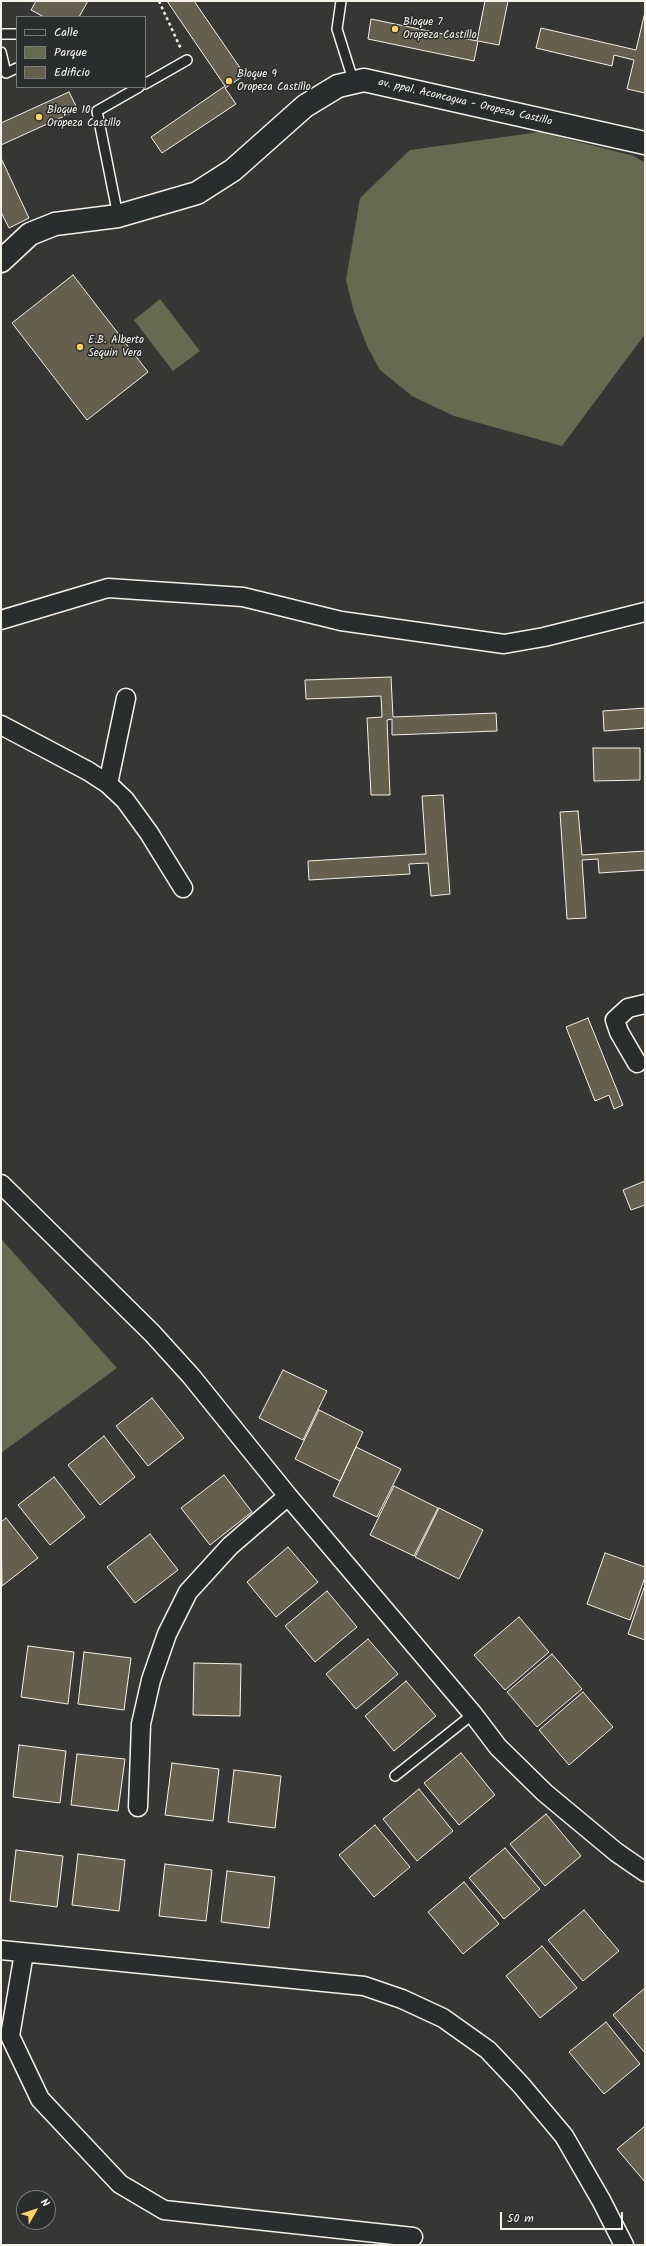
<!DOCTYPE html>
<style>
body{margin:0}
#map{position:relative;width:646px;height:2246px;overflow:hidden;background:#363734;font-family:Kalam,sans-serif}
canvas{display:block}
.frame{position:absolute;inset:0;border:2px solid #f4f1e8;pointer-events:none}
.legend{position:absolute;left:16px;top:16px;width:130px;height:72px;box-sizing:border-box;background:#2a2d2e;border:1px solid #7b7b78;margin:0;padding:5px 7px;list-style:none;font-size:12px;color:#f4f1e8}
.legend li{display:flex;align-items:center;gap:8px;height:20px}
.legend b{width:20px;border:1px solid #7b7b78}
.north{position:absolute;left:16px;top:2190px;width:40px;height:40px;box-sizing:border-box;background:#2a2d2e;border:1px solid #7b7b78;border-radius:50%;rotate:51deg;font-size:11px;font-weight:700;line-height:16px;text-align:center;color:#f4f1e8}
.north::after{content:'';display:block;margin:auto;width:14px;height:18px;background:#ffd166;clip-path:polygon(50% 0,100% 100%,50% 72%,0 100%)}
.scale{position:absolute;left:500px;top:2212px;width:123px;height:18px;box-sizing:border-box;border:2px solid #f4f1e8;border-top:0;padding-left:5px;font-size:12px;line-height:14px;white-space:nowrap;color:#f4f1e8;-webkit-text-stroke:3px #2a2d2e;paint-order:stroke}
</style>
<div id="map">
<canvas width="646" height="2246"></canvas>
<div class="frame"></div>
<ul class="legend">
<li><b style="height:5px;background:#2a2d2e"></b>Calle</li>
<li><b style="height:11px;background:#646b51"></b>Parque</li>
<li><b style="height:11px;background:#655f4e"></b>Edificio</li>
</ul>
<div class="north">N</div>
<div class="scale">50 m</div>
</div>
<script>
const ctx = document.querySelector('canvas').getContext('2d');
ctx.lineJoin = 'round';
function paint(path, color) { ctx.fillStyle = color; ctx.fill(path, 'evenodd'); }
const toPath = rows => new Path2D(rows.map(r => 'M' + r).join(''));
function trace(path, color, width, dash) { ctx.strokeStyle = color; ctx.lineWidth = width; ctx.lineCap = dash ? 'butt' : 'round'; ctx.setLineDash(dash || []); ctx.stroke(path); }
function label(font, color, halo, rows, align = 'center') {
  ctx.font = font + ' Kalam,sans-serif'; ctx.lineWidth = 3; ctx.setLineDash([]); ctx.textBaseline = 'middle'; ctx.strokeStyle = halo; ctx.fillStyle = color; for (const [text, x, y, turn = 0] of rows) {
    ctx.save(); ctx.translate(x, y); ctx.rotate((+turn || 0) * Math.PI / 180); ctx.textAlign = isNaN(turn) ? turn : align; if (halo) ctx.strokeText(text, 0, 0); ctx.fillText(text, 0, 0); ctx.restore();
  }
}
const green = toPath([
 [539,132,634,156,645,163,645,334,562,446,454,416,412,396,380,370,367,346,354,312,346,280,360,198,410,150],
 [160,299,200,351,173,371,134,320],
 [1,1239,117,1368,1,1453]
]);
const building = toPath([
 [36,1,88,1,79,17,44,17,31,10,36,1],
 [167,1,194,1,245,75,225,88,236,104,162,153,151,137,225,86,167,1],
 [485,1,508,1,499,45,478,41,474,61,368,39,371,19,477,41,485,1],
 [645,12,645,93,627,89,634,60,614,55,612,66,536,48,541,28,636,50,645,12],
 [69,92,78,110,1,145,1,123,69,92],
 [1,158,29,218,9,228,1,212,1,158],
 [73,275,148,372,87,420,12,323,73,275],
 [391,677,393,717,496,713,497,731,392,735,392,719,387,720,390,795,371,795,367,718,382,717,381,696,306,699,305,680,391,677],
 [645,708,645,728,604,731,603,711,645,708],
 [593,748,640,748,640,780,594,781,593,748],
 [443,795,450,894,431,896,428,863,409,864,410,874,309,880,308,861,426,854,422,796,443,795],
 [578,811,582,855,645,851,645,870,599,873,598,859,582,860,586,918,567,919,560,812,578,811],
 [588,1018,623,1105,614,1109,609,1095,595,1101,566,1027,588,1018],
 [645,1181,645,1205,631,1210,623,1190,645,1181],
 [283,1370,327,1391,303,1440,259,1418,283,1370],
 [152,1398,184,1438,148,1466,116,1426,152,1398],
 [319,1410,363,1432,340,1481,295,1459,319,1410],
 [104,1436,135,1477,100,1505,68,1465,104,1436],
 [356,1447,401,1469,377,1517,333,1496,356,1447],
 [224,1475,252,1512,210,1545,181,1508,224,1475],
 [54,1477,85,1517,50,1545,18,1505,54,1477],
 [394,1486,438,1508,414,1556,370,1535,394,1486],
 [439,1508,483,1530,459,1579,415,1557,439,1508],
 [6,1518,38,1558,2,1586,1,1522,6,1518],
 [150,1534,178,1570,135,1603,107,1567,150,1534],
 [288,1547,318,1582,276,1617,247,1582,288,1547],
 [605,1553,645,1567,645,1577,630,1620,587,1604,605,1553],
 [645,1585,645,1640,628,1634,645,1585],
 [327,1591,357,1627,315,1662,285,1626,327,1591],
 [519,1617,549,1652,505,1690,474,1655,519,1617],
 [368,1639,398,1674,356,1709,326,1674,368,1639],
 [28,1646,74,1652,68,1704,21,1697,28,1646],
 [84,1652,131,1658,124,1710,78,1704,84,1652],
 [552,1654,582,1689,537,1727,507,1692,552,1654],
 [194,1663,241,1664,240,1716,193,1715,194,1663],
 [406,1681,436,1716,394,1751,365,1716,406,1681],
 [583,1692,613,1727,569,1765,539,1730,583,1692],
 [19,1745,66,1751,60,1803,13,1797,19,1745],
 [461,1753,495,1795,459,1825,424,1783,461,1753],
 [77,1754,125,1759,118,1811,71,1805,77,1754],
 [172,1763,219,1769,213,1821,165,1815,172,1763],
 [234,1770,281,1776,275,1828,228,1822,234,1770],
 [419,1789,453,1831,417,1861,383,1819,419,1789],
 [546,1814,581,1856,545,1886,510,1844,546,1814],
 [375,1825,410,1867,374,1897,339,1855,375,1825],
 [505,1848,540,1889,504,1919,469,1878,505,1848],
 [16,1850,63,1856,57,1907,10,1901,16,1850],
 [78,1854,125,1860,119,1911,72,1905,78,1854],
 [165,1864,212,1870,206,1921,159,1916,165,1864],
 [227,1871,275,1877,269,1928,221,1922,227,1871],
 [464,1882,499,1924,463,1954,428,1912,464,1882],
 [584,1910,619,1951,583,1981,548,1940,584,1910],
 [542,1946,577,1988,540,2018,506,1976,542,1946],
 [645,1988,645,2053,613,2015,645,1988],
 [606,2022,640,2064,604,2094,569,2052,606,2022],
 [645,2126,645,2182,617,2149,645,2126]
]);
const path = toPath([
 [159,1,181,49]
]);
const lane = toPath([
 [341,1,337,29,354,83],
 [1,34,17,34],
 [1,52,6,73,17,68],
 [145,84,187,60],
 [118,216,97,111,139,87],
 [395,1776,473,1714]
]);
const street = toPath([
 [1,620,108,588,243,597,341,621,504,644,544,637,645,612],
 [1,725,88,771,108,784,125,800,149,833,183,888],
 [108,784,126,698],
 [637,1063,619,1032,615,1020,628,1008,645,1004],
 [1,1184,152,1333,191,1376,288,1496,473,1714,498,1747,545,1793,616,1852,645,1872],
 [138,1807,141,1724,151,1680,167,1634,188,1592,230,1546,288,1496],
 [1,1950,364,1986,402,1999,443,2018,488,2050,521,2085,564,2136,601,2200,624,2245],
 [24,1953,10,2036,40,2099,120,2184,164,2210,413,2237]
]);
const secondary = toPath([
 [1,261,30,234,55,224,118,216,197,193,233,170,305,106,338,86,364,80,645,143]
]);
const markers = [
 [395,29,4,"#ffd166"],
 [229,81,4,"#ffd166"],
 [39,117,4,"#ffd166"],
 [80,347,4,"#ffd166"]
];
const poiNames = [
 ["Bloque 7",403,23],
 ["Oropeza Castillo",403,36],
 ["Bloque 9",237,75],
 ["Oropeza Castillo",237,88],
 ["Bloque 10",47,111],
 ["Oropeza Castillo",47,124],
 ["E.B. Alberto",88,341],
 ["Sequin Vera",88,354]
];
const streetNames = [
 ["av. ppal. Aconcagua - Oropeza Castillo",465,103,13]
];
paint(green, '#646b51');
paint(building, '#655f4e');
trace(building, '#f4f1e8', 1);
trace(lane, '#f4f1e8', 12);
trace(street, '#f4f1e8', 21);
trace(secondary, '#f4f1e8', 25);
trace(path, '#f4f1e8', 2.5, [3, 3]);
trace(lane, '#2a2d2e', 9);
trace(street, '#2a2d2e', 18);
trace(secondary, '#2a2d2e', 22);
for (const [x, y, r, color] of markers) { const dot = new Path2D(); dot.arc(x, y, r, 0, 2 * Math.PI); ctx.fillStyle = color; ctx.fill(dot); trace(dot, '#2a2d2e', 1.5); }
label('11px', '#f4f1e8', '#2a2d2e', poiNames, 'left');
label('11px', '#f4f1e8', '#2a2d2e', streetNames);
</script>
